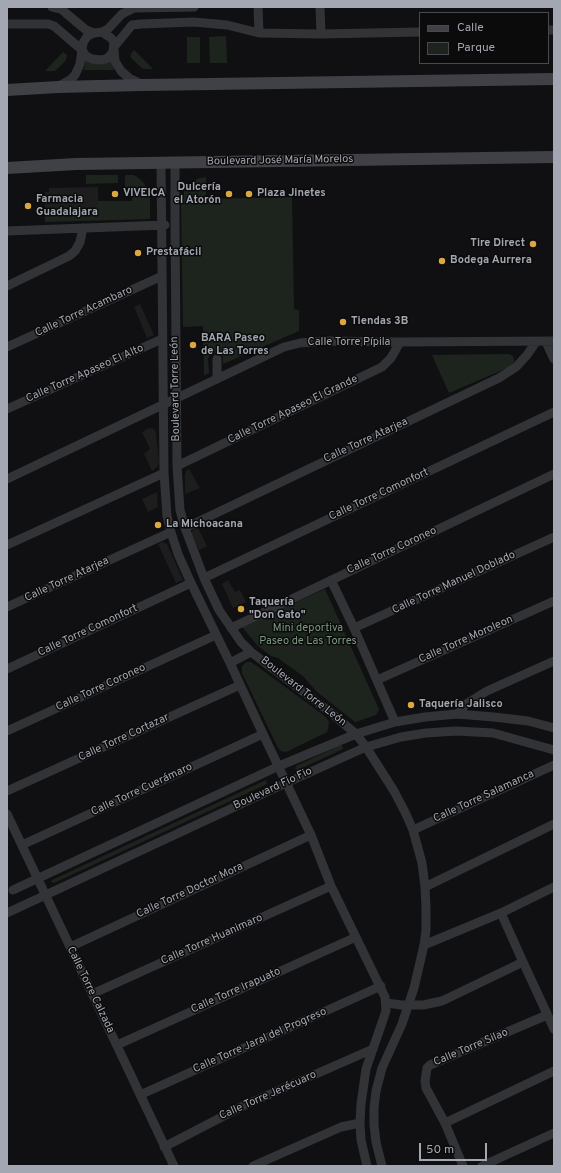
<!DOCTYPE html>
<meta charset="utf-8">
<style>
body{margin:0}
#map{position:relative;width:561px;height:1173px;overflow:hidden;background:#101012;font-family:Overpass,sans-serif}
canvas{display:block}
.frame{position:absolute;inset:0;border:8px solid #a3a7b1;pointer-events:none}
.legend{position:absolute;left:419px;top:12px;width:130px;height:52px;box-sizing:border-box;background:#0b0b0c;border:1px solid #48494e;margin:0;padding:5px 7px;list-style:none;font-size:12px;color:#a3a7b1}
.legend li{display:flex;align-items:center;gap:8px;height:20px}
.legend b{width:20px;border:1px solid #48494e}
.scale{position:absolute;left:419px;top:1143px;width:68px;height:18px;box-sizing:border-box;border:2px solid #a3a7b1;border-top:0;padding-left:5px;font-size:12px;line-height:14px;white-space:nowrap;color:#a3a7b1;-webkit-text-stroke:3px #0b0b0c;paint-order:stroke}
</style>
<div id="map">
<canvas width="561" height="1173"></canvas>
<div class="frame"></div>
<ul class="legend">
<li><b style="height:5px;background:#404146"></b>Calle</li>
<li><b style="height:11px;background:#1d241e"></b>Parque</li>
</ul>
<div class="scale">50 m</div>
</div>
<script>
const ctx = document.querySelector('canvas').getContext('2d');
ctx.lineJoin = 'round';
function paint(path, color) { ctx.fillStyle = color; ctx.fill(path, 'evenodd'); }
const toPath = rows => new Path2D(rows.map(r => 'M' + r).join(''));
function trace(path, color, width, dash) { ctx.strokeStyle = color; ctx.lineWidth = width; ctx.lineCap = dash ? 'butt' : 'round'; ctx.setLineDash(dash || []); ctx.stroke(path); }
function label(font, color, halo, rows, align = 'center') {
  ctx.font = font + ' Overpass,sans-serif'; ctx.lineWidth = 3; ctx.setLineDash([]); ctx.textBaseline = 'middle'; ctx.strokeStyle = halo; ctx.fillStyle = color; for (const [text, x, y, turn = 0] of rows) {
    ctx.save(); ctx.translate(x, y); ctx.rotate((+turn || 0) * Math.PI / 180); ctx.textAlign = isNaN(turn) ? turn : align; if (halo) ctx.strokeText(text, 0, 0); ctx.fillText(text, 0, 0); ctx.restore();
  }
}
const built = toPath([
 [98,187,98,208,45,209,45,192,49,192,49,188],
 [140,304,154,335,147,338,134,307],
 [149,428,154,429,156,432,159,463,157,467,152,471,144,454,150,449,142,432],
 [189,469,200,488,185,494,185,474,186,471],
 [157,492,158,507,148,512,142,499],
 [197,526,207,546,199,550,192,535,192,531],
 [162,542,167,544,183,580,176,583,158,544],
 [228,580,235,592,240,590,246,602,233,608,222,584]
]);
const green = toPath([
 [226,36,227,63,210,63,209,37],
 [187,37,200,37,200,63,187,63],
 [134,50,153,69,143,69,131,58,131,54],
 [63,52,67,55,66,60,55,71,45,71],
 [86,60,113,61,114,70,83,70,85,66,85,61],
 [86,175,118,175,118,183,86,184],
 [125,175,134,175,137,177,143,182,148,190,150,195,150,219,45,222,45,209,97,208,98,201,132,201,132,188,125,187],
 [206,177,206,199,292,197,294,309,299,310,299,331,223,364,223,357,219,353,212,353,208,358,209,373,204,375,203,326,183,327,181,201,185,190,191,184,197,179],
 [509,354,513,356,514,361,512,366,449,393,432,355],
 [325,589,378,707,379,710,376,715,355,722,316,691,303,676,286,664,278,658,271,656,258,646,242,627],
 [246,662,251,662,254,664,326,717,329,722,328,728,327,732,288,751,285,752,281,751,278,748,242,673,242,666],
 [341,745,343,747,343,749,298,770,295,769,296,766],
 [266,780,267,784,54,883,51,882,52,880]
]);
const street = toPath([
 [52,7,61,9,86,30,94,33,102,32,111,38,114,42,113,52,108,58,102,60,92,59,86,56,82,50,83,43,86,38,89,35,94,33],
 [258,7,259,33],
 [320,7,321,34],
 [7,24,48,24,54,26,82,50,80,64,75,75,70,80,59,86],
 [548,30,554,30],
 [102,32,108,29,122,14,134,8,194,7],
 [114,47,132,25,141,24,194,22,227,25,259,33,321,34,420,32],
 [114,50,115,61,121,71,129,78,141,84],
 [161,162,164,473,167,516,171,532,178,554,191,583,230,663,263,734,311,835,331,886,385,997,386,1011,366,1069,361,1104,360,1123,361,1140,367,1166],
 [175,162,175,224,177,466,180,510,185,528,204,578,219,610,241,642,251,652,330,712,356,734,366,747,394,791,406,814,413,830,422,863,425,887,426,907,426,930,424,945,414,988,402,1024,382,1068,376,1091,374,1108,374,1125,376,1142,382,1166],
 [7,231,165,225],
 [7,286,69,256,75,251,80,242,83,228],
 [546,342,554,359],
 [7,347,162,276],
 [217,359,217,379],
 [7,409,162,339],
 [177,466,382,367,391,358,400,342],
 [7,479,284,347,300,343,324,341,400,342,554,341],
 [185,528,499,378,516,367,527,355,536,342],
 [7,545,164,473],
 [204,578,554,412],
 [331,580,354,628,395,722],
 [7,607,171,532],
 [231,628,554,474],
 [354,628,554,537],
 [230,663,251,652],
 [7,669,191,583],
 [377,680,554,601],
 [457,714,466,704,487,691,554,661],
 [7,731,216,635],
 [7,791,240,685],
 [7,814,174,1166],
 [413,830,554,765],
 [22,845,263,734],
 [425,887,554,824],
 [13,890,279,766,356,734,395,722,425,717,457,714,494,717,528,721,554,728],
 [7,913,286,783,366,747,401,737,426,733,456,731,493,733,554,750],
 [501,913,523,962,554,1029],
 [424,945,501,913,554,887],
 [70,947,311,835],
 [92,994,331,886],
 [387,1003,401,1005,423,1005,442,1001,523,962],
 [117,1045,356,937],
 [140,1095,381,986],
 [445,1123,554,1071],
 [164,1147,243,1106,373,1049],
 [253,1166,341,1127,360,1123],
 [463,1166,445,1123,426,1088,425,1081,427,1068,430,1065,547,1015],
 [482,1166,554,1133]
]);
const secondary = toPath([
 [7,90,58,87,142,85,554,79],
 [7,168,76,164,554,157]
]);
const markers = [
 [115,194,4,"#daa740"],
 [229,194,4,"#daa740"],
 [249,194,4,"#daa740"],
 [28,206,4,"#daa740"],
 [533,244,4,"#daa740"],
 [138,253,4,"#daa740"],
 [442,261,4,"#daa740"],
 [343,322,4,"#daa740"],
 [193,345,4,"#daa740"],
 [158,525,4,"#daa740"],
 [241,609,4,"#daa740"],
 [411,705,4,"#daa740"]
];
const streetNames = [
 ["Boulevard José María Morelos",280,161,-1],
 ["Calle Torre Acambaro",84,312,-25],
 ["Calle Torre Pípila",349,343],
 ["Calle Torre Apaseo El Alto",85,374,-24],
 ["Boulevard Torre León",176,389,-91],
 ["Calle Torre Apaseo El Grande",293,410,-26],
 ["Calle Torre Atarjea",366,441,-25],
 ["Calle Torre Comonfort",379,495,-25],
 ["Calle Torre Coroneo",392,551,-25],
 ["Calle Torre Atarjea",67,580,-25],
 ["Calle Torre Manuel Doblado",454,583,-25],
 ["Calle Torre Comonfort",88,631,-25],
 ["Calle Torre Moroleon",466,640,-24],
 ["Calle Torre Coroneo",101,688,-25],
 ["Boulevard Torre León",303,692,38],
 ["Calle Torre Cortazar",124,738,-25],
 ["Boulevard Fio Fio",273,789,-25],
 ["Calle Torre Cuerámaro",142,790,-25],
 ["Calle Torre Salamanca",484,797,-25],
 ["Calle Torre Doctor Mora",190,891,-25],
 ["Calle Torre Huanimaro",212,940,-24],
 ["Calle Torre Calzada",90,990,64],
 ["Calle Torre Irapuato",236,991,-24],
 ["Calle Torre Jaral del Progreso",260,1041,-24],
 ["Calle Torre Silao",471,1048,-23],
 ["Calle Torre Jerécuaro",268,1096,-24]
];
const poiNames = [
 ["Dulcería",221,188,"right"],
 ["el Atorón",221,201,"right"],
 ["VIVEICA",123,194],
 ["Plaza Jinetes",257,194],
 ["Farmacia",36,200],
 ["Guadalajara",36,213],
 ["Tire Direct",525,244,"right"],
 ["Prestafácil",146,253],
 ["Bodega Aurrera",450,261],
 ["Tiendas 3B",351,322],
 ["BARA Paseo",201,339],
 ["de Las Torres",201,352],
 ["La Michoacana",166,525],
 ["Taquería",249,603],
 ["\"Don Gato\"",249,616],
 ["Taquería Jalisco",419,705]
];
const parkNames = [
 ["Mini deportiva",308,629],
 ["Paseo de Las Torres",308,642]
];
paint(built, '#1d1d1e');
paint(green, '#1d241e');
trace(street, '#323336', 9);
trace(secondary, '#404146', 12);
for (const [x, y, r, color] of markers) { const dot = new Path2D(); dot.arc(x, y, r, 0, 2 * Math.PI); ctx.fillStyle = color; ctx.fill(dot); trace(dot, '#0b0b0c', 1.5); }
label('11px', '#a3a7b1', '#0b0b0c', streetNames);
label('bold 11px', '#a3a7b1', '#0b0b0c', poiNames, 'left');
label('11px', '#7c9a7e', '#0b0b0c', parkNames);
</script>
